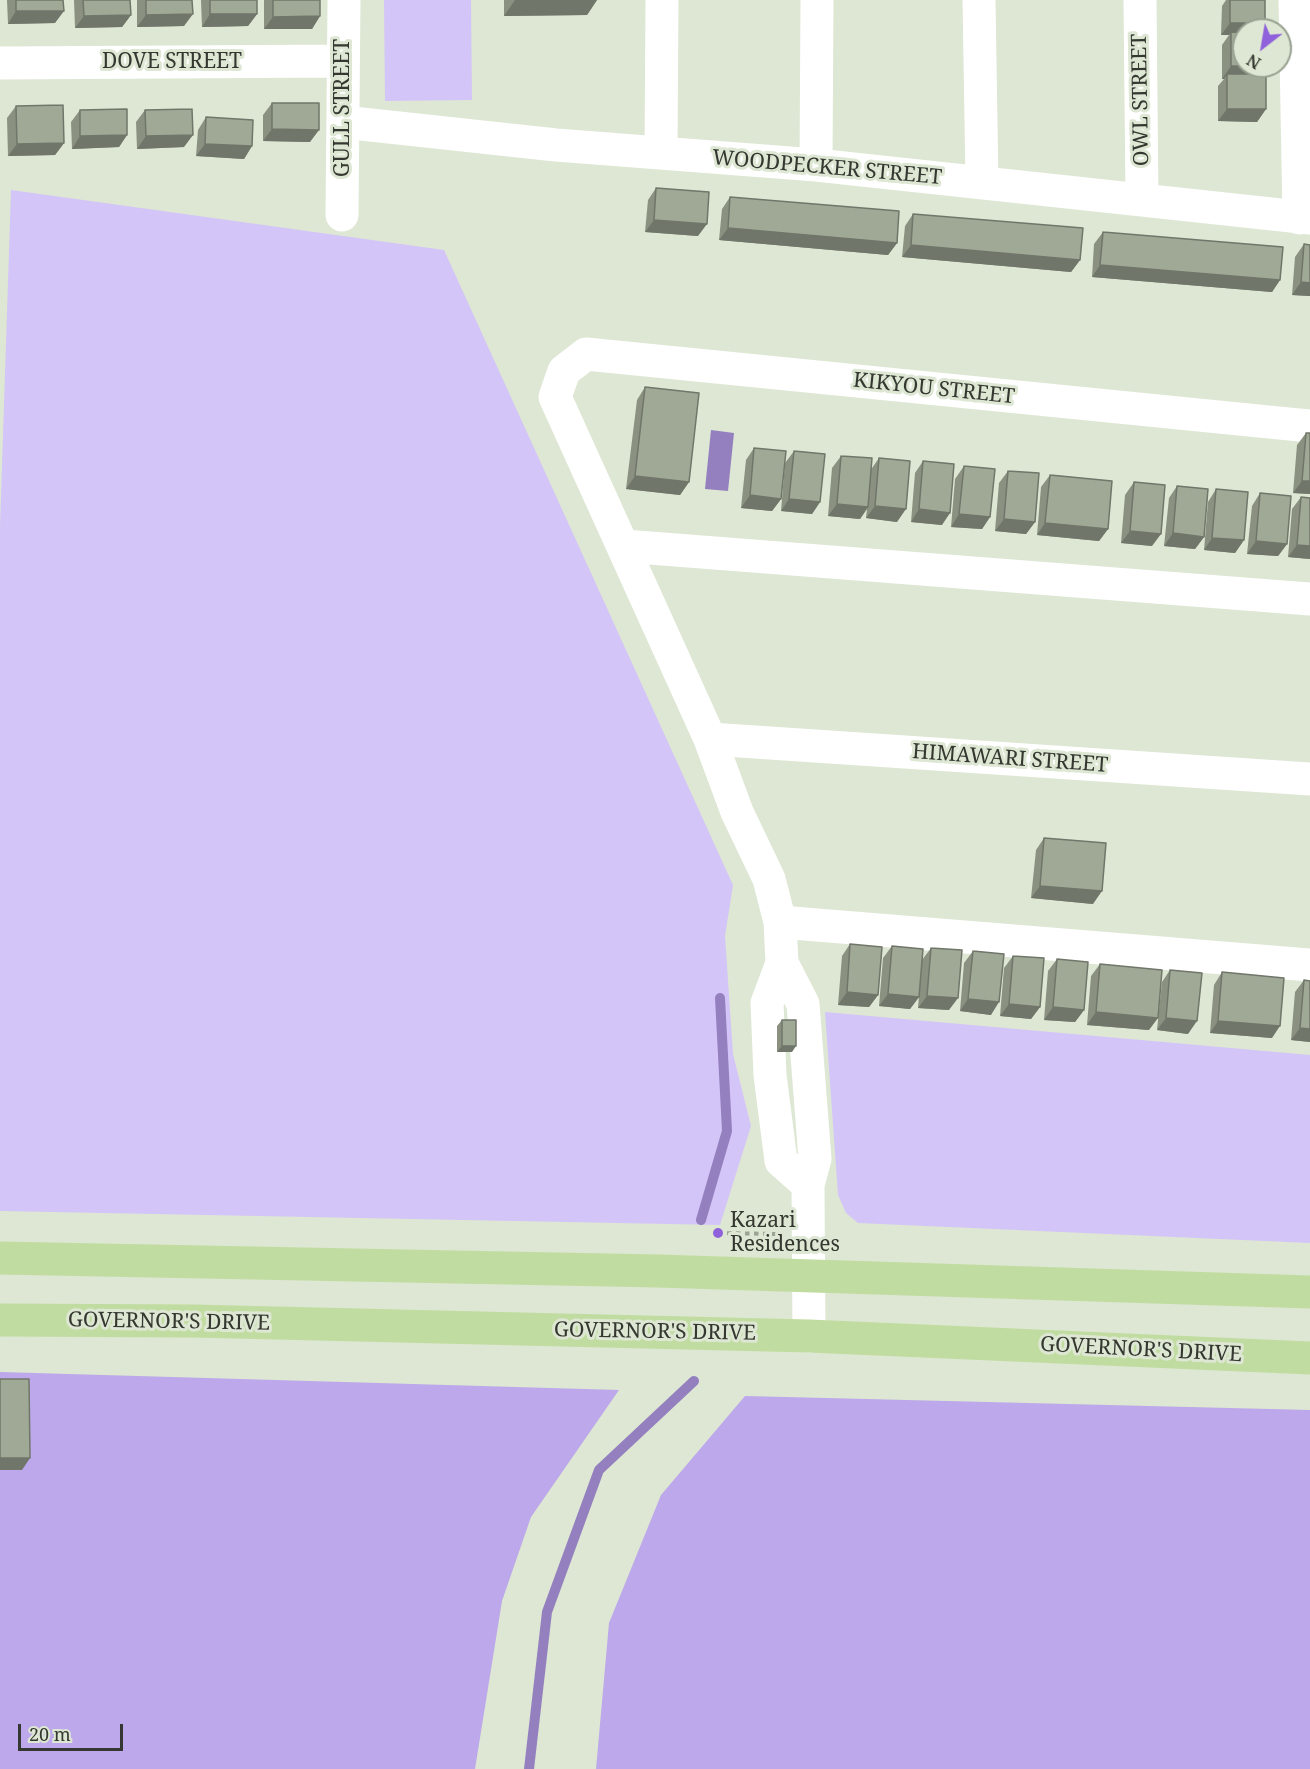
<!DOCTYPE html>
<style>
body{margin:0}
#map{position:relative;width:1310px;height:1769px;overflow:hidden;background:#dde7d3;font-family:"Noto Serif",serif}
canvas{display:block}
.north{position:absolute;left:1232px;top:18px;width:60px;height:60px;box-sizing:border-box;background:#dde7d3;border:2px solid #99a192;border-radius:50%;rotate:211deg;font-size:16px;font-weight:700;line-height:24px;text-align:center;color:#343830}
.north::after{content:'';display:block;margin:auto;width:21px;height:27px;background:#8f61db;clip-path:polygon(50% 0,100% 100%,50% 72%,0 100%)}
.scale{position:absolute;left:18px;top:1724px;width:105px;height:27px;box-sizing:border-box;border:3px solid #343830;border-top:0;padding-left:8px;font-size:18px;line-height:21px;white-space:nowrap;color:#343830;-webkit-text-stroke:4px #dde7d3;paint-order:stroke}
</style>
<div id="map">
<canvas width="1310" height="1769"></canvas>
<div class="north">N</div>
<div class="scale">20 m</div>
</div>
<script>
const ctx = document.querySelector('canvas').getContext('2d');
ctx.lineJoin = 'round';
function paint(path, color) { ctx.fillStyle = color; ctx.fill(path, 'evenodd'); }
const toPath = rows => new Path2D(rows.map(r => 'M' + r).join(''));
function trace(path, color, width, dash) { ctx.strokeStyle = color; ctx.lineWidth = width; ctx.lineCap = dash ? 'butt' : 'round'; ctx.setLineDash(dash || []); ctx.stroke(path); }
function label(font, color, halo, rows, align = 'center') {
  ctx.font = font + ' "Noto Serif",serif'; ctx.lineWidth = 6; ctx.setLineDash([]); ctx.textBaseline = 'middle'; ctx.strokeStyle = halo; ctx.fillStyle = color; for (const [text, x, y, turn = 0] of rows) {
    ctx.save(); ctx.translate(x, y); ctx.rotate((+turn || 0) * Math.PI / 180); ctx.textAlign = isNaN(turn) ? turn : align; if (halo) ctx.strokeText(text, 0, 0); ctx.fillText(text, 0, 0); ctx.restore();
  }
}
const green = toPath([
 [384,0,471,0,472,100,385,101],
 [11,190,444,250,733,885,725,936,733,1054,751,1126,720,1225,0,1211,0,526],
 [825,1012,1310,1055,1310,1243,858,1223,846,1213,838,1195]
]);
const forest = toPath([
 [0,1372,619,1390,531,1517,502,1601,475,1769,0,1769],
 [745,1396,1310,1410,1310,1769,596,1769,609,1623,661,1495]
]);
const water = toPath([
 [711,430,734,433,728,491,705,489]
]);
const stream = toPath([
 [701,1220,727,1131,720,998],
 [529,1769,547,1612,599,1470,694,1381]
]);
const path = toPath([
 [718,1233,776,1234]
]);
const minor = toPath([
 [979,0,982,183],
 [1140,0,1142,200],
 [1295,0,1299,218],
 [0,63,343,61],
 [343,122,556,145,816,165,1310,218],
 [661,153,662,0],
 [816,165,817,0],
 [342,215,344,0],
 [624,546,1310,599],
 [710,739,1310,779],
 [780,922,1310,965],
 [782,963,803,1004,815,1159,808,1185,809,1336],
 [808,1185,781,1161,770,1075,767,1003,782,963,780,922,769,879,737,812,710,739,555,397,564,371,586,354,1310,426]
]);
const major = toPath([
 [0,1258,658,1271,1310,1292],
 [0,1320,194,1321,809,1336,1310,1358]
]);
const wall = toPath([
 [7,0,63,0,55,23,8,24],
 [74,0,130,0,131,15,122,27,75,28],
 [137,0,192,0,184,26,137,27],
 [201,0,257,0,257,14,248,26,202,27],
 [264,0,320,0,320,16,312,29,264,29],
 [485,0,601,0,597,0,587,15,504,16,504,0],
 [1226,0,1265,0,1265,23,1260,30,1244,30,1259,74,1266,109,1257,122,1218,121,1218,86,1224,79,1222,79,1222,45,1229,35,1221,35,1222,6],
 [272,103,310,142,263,141,263,115],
 [16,106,64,143,55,155,8,156,7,118],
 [80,110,127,135,119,147,72,149,71,122],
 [145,110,184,147,137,149,136,122],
 [206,117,252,146,244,159,196,156,198,130],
 [656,188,698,236,645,232,648,200],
 [730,197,897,243,888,255,719,240,722,209],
 [913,214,1080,260,1071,272,902,257,905,226],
 [1103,232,1280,280,1272,292,1092,277,1094,244],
 [1304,244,1310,296,1292,295,1295,257],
 [645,387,689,482,680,495,626,489,637,400],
 [1306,433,1310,433,1310,494,1293,493,1297,445],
 [754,448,781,499,772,511,741,508,746,460],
 [794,451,820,502,812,514,781,511,785,463],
 [841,456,872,468,879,458,897,522,866,518,867,509,860,519,828,516,832,468],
 [923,461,942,525,911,522,915,473],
 [964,466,990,517,982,529,951,527,955,479],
 [1008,471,1035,522,1026,534,995,531,999,483],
 [1050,475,1108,529,1099,541,1037,535,1041,487],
 [1134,482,1152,546,1121,543,1125,495],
 [1177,486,1204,537,1195,549,1164,546,1169,498],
 [1216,489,1244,540,1235,553,1204,550,1208,502],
 [1260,493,1287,544,1278,556,1247,554,1252,506],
 [1301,497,1310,559,1288,557,1292,509],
 [1044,838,1093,904,1031,898,1036,850],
 [850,944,878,995,869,1007,838,1005,842,956],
 [892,946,919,997,910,1009,879,1006,883,958],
 [931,948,949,1010,918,1008,922,960],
 [973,951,991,1015,960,1011,964,963],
 [1013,956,1040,1007,1031,1019,1000,1016,1004,968],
 [1057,959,1084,1010,1075,1022,1044,1020,1048,971],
 [1100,964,1149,1030,1087,1025,1091,976],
 [1170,970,1188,1034,1157,1030,1162,982],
 [1222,972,1272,1038,1210,1033,1214,985],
 [1304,980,1310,981,1310,1042,1291,1040,1295,992],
 [782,1020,792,1052,777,1052,777,1026]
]);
const shadedWall = toPath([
 [515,0,601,0,597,0,587,15,504,16],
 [16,11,64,11,55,23,8,24],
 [193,14,184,26,137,27,146,15],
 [210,14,257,14,248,26,202,27],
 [131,15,122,27,75,28,84,16],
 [320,16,312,29,264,29,273,17],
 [1230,23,1265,23,1260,30,1244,30,1244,35,1231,32,1229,35,1221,35],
 [1231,66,1265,66,1256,78,1227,74,1224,79,1222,79],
 [1227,109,1266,109,1257,122,1218,121],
 [272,129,319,130,310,142,263,141],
 [127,135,119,147,72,149,80,136],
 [193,135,184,147,137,149,146,136],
 [64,143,55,155,8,156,17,144],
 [205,144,252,146,244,159,196,156],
 [654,220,707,224,698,236,645,232],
 [728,228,897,243,888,255,719,240],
 [911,245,1080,260,1071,272,902,257],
 [1100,265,1280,280,1272,292,1092,277],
 [1301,282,1310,283,1310,296,1292,295],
 [635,476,689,482,680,495,626,489],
 [1302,481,1310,481,1310,494,1293,493],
 [750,495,781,499,772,511,741,508],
 [789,499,820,502,812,514,781,511],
 [837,504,868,507,860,519,828,516],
 [875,506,906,509,897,522,866,518],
 [919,509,950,513,942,525,911,522],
 [959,514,990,517,982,529,951,527],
 [1004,519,1035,522,1026,534,995,531],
 [1045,523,1108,529,1099,541,1037,535],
 [1130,531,1161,534,1152,546,1121,543],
 [1173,533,1204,537,1195,549,1164,546],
 [1212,538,1244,540,1235,553,1204,550],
 [1256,541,1287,544,1278,556,1247,554],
 [1297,545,1310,546,1310,559,1288,557],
 [1040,886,1102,891,1093,904,1031,898],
 [847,992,878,995,869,1007,838,1005],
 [888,994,919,997,910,1009,879,1006],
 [927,996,958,998,949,1010,918,1008],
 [968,999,999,1002,991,1015,960,1011],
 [1009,1004,1040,1007,1031,1019,1000,1016],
 [1053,1007,1084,1010,1075,1022,1044,1020],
 [1096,1012,1158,1018,1149,1030,1087,1025],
 [1166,1018,1197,1021,1188,1034,1157,1030],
 [1218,1021,1280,1026,1272,1038,1210,1033],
 [1300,1028,1310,1029,1310,1042,1291,1040],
 [782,1046,796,1046,792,1052,777,1052],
 [0,1458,30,1458,22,1470,0,1470]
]);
const building = toPath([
 [16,0,63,0,64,11,16,11,16,0],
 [83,0,130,0,131,15,84,16,83,0],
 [146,0,192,0,193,14,146,15,146,0],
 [210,0,257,0,257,14,210,14,210,0],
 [273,0,320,0,320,16,273,17,273,0],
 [1230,0,1265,0,1265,23,1230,23,1230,0],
 [1231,32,1244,33,1244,66,1265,66,1231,66,1231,32],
 [1227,74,1266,74,1266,109,1227,109,1227,74],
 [272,103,319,103,319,130,272,129,272,103],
 [63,105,64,143,17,144,16,106,63,105],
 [127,109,127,135,80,136,80,110,127,109],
 [192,109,193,135,146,136,145,110,192,109],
 [206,117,253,120,252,146,205,144,206,117],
 [656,188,709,192,707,224,654,220,656,188],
 [730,197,899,211,897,243,728,228,730,197],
 [913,214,1083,228,1080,260,911,245,913,214],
 [1103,232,1283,247,1280,280,1100,265,1103,232],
 [1304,244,1310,245,1310,283,1301,282,1304,244],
 [645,387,699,393,689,482,635,476,645,387],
 [1306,433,1310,433,1310,481,1302,481,1306,433],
 [754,448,786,451,781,499,750,495,754,448],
 [794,451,825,454,820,502,789,499,794,451],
 [841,456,872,458,868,507,837,504,841,456],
 [879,458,910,461,906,509,875,506,879,458],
 [923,461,954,464,950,513,919,509,923,461],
 [964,466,995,469,990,517,959,514,964,466],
 [1008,471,1039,473,1035,522,1004,519,1008,471],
 [1050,475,1112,481,1108,529,1045,523,1050,475],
 [1134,482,1165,485,1161,534,1130,531,1134,482],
 [1177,486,1208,489,1204,537,1173,533,1177,486],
 [1216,489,1248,492,1244,540,1212,538,1216,489],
 [1260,493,1291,496,1287,544,1256,541,1260,493],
 [1301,497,1310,498,1310,546,1297,545,1301,497],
 [1044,838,1106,843,1102,891,1040,886,1044,838],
 [850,944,882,947,878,995,847,992,850,944],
 [892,946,923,949,919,997,888,994,892,946],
 [931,948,962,950,958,998,927,996,931,948],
 [973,951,1004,954,999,1002,968,999,973,951],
 [1013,956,1044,958,1040,1007,1009,1004,1013,956],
 [1057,959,1088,962,1084,1010,1053,1007,1057,959],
 [1100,964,1162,970,1158,1018,1096,1012,1100,964],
 [1170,970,1202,973,1197,1021,1166,1018,1170,970],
 [1222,972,1284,978,1280,1026,1218,1021,1222,972],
 [1304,980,1310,981,1310,1029,1300,1028,1304,980],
 [782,1020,796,1020,796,1046,782,1046,782,1020],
 [0,1379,29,1379,30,1458,0,1458,0,1379]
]);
const markers = [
 [718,1233,6,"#8f61db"]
];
const streetNames = [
 ["DOVE STREET",172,62],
 ["OWL STREET",1141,100,-91],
 ["GULL STREET",343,108,-90],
 ["WOODPECKER STREET",827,168,5],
 ["KIKYOU STREET",934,389,6],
 ["HIMAWARI STREET",1010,759,4],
 ["GOVERNOR'S DRIVE",169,1322,1],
 ["GOVERNOR'S DRIVE",655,1332,1],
 ["GOVERNOR'S DRIVE",1141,1350,3]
];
const poiNames = [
 ["Kazari",730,1221],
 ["Residences",730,1245]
];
paint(green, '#d4c5f8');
paint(forest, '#bca8ea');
paint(water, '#9480bf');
trace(stream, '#9480bf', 10);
trace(path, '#9ba393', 4, [4.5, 4.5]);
trace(minor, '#fff', 33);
trace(major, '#c1dca0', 33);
paint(wall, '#8a9181');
paint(shadedWall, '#707669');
paint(building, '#a0a996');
trace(building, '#707669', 1.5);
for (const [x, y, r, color] of markers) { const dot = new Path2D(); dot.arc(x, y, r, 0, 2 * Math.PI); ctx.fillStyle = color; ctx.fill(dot); trace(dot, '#dde7d3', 2); }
label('21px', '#343830', '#dde7d3', streetNames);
label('21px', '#343830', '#dde7d3', poiNames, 'left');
</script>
